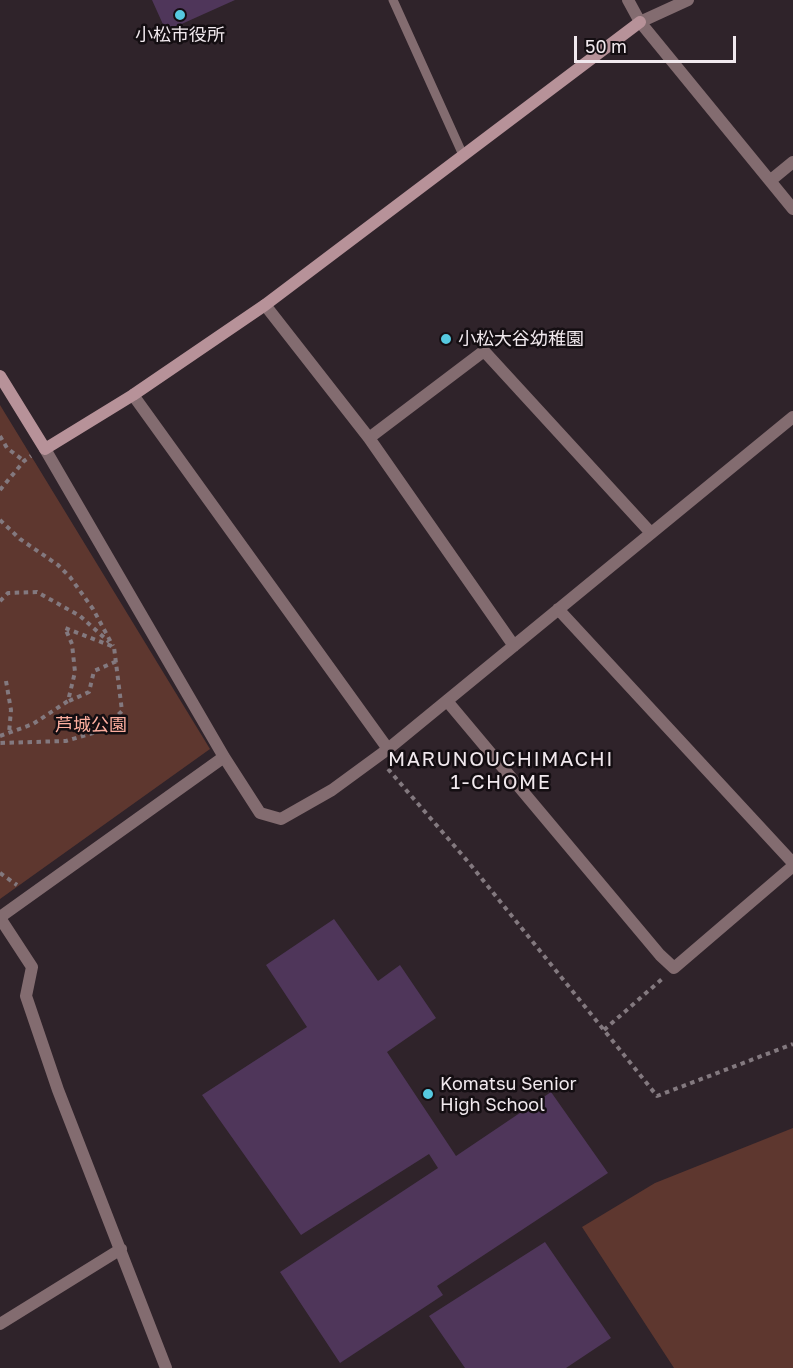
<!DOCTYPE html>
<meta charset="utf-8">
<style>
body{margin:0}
#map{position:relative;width:793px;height:1368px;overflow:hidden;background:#2f232a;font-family:"Golos Text",sans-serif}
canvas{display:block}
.scale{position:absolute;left:574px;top:36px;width:162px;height:27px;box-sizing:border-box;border:3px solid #f1e9ee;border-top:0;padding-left:8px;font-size:18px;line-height:21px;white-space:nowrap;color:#f1e9ee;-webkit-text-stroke:4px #140e12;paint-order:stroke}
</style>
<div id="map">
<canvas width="793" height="1368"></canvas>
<div class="scale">50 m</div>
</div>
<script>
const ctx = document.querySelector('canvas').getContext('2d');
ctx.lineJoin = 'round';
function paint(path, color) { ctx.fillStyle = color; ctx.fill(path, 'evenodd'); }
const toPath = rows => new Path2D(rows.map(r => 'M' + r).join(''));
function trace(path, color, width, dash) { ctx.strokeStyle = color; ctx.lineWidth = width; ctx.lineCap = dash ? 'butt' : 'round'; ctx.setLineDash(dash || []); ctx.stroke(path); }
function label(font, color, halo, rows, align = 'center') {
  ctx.font = font + ' "Golos Text","Noto Sans JP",sans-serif'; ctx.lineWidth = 5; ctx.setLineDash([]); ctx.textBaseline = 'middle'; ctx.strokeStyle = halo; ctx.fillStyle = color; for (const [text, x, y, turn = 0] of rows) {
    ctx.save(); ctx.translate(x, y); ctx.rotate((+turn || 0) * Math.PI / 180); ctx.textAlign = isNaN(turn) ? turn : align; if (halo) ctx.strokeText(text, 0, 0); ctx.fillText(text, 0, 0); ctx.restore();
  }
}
const green = toPath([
 [0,405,210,749,0,899],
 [793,1128,793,1368,674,1368,582,1227,655,1183]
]);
const building = toPath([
 [152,0,235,0,166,31],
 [334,919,378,981,400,965,436,1018,387,1052,456,1156,551,1092,608,1173,437,1286,443,1295,340,1363,280,1272,438,1168,429,1154,301,1235,202,1095,307,1027,266,965],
 [545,1242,611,1338,566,1368,465,1368,429,1316]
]);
const path = toPath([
 [0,436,7,448,24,461],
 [0,490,24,461,31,456],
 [0,520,20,539,58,565,70,577,93,609,113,646],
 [0,601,8,593,37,592,80,616,109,642],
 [6,681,11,710,9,733],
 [69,701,89,692,94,671,117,661],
 [0,736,33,724,68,701,75,672,72,644,65,628,114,647,122,711,103,730,66,741,0,743],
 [388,769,470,864,657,1096,793,1044],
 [0,873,17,885],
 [604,1030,662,979]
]);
const lane = toPath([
 [393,0,463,155]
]);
const street = toPath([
 [628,0,640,22,793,209],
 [640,22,688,0],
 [771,180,793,162],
 [265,305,369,438,514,646],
 [133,395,388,749],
 [369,438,484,351,651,533],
 [45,449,224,757,260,813,281,819,332,790,388,749,793,417],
 [558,609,793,863],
 [447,701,660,955,674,968,793,866],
 [0,917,224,757],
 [0,918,32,967,26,996,58,1090,166,1368],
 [0,1324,121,1249]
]);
const secondary = toPath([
 [0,376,45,449,133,395,265,305,640,22]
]);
const markers = [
 [180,15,6,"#56c9e0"],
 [446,339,6,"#56c9e0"],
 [428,1094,6,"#56c9e0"]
];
const poiNames = [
 ["小松市役所",180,35,"center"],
 ["小松大谷幼稚園",458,339],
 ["Komatsu Senior",440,1084],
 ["High School",440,1105]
];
const parkNames = [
 ["芦城公園",91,725]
];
const neighbourhoodNames = [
 ["MARUNOUCHIMACHI",501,760],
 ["1-CHOME",501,783]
];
paint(green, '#5e372f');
paint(building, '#4f365a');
trace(path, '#83797f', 4, [4.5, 4.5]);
trace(lane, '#836c70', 9);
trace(street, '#836c70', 12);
trace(secondary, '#b79299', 12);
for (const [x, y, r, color] of markers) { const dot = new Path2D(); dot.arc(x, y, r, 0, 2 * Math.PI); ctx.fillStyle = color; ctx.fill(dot); trace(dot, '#140e12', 2); }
label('18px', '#f1e9ee', '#140e12', poiNames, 'left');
label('18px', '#fdae9f', '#140e12', parkNames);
ctx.letterSpacing = '1.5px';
label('20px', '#f1e9ee', '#140e12', neighbourhoodNames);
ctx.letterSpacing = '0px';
</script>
